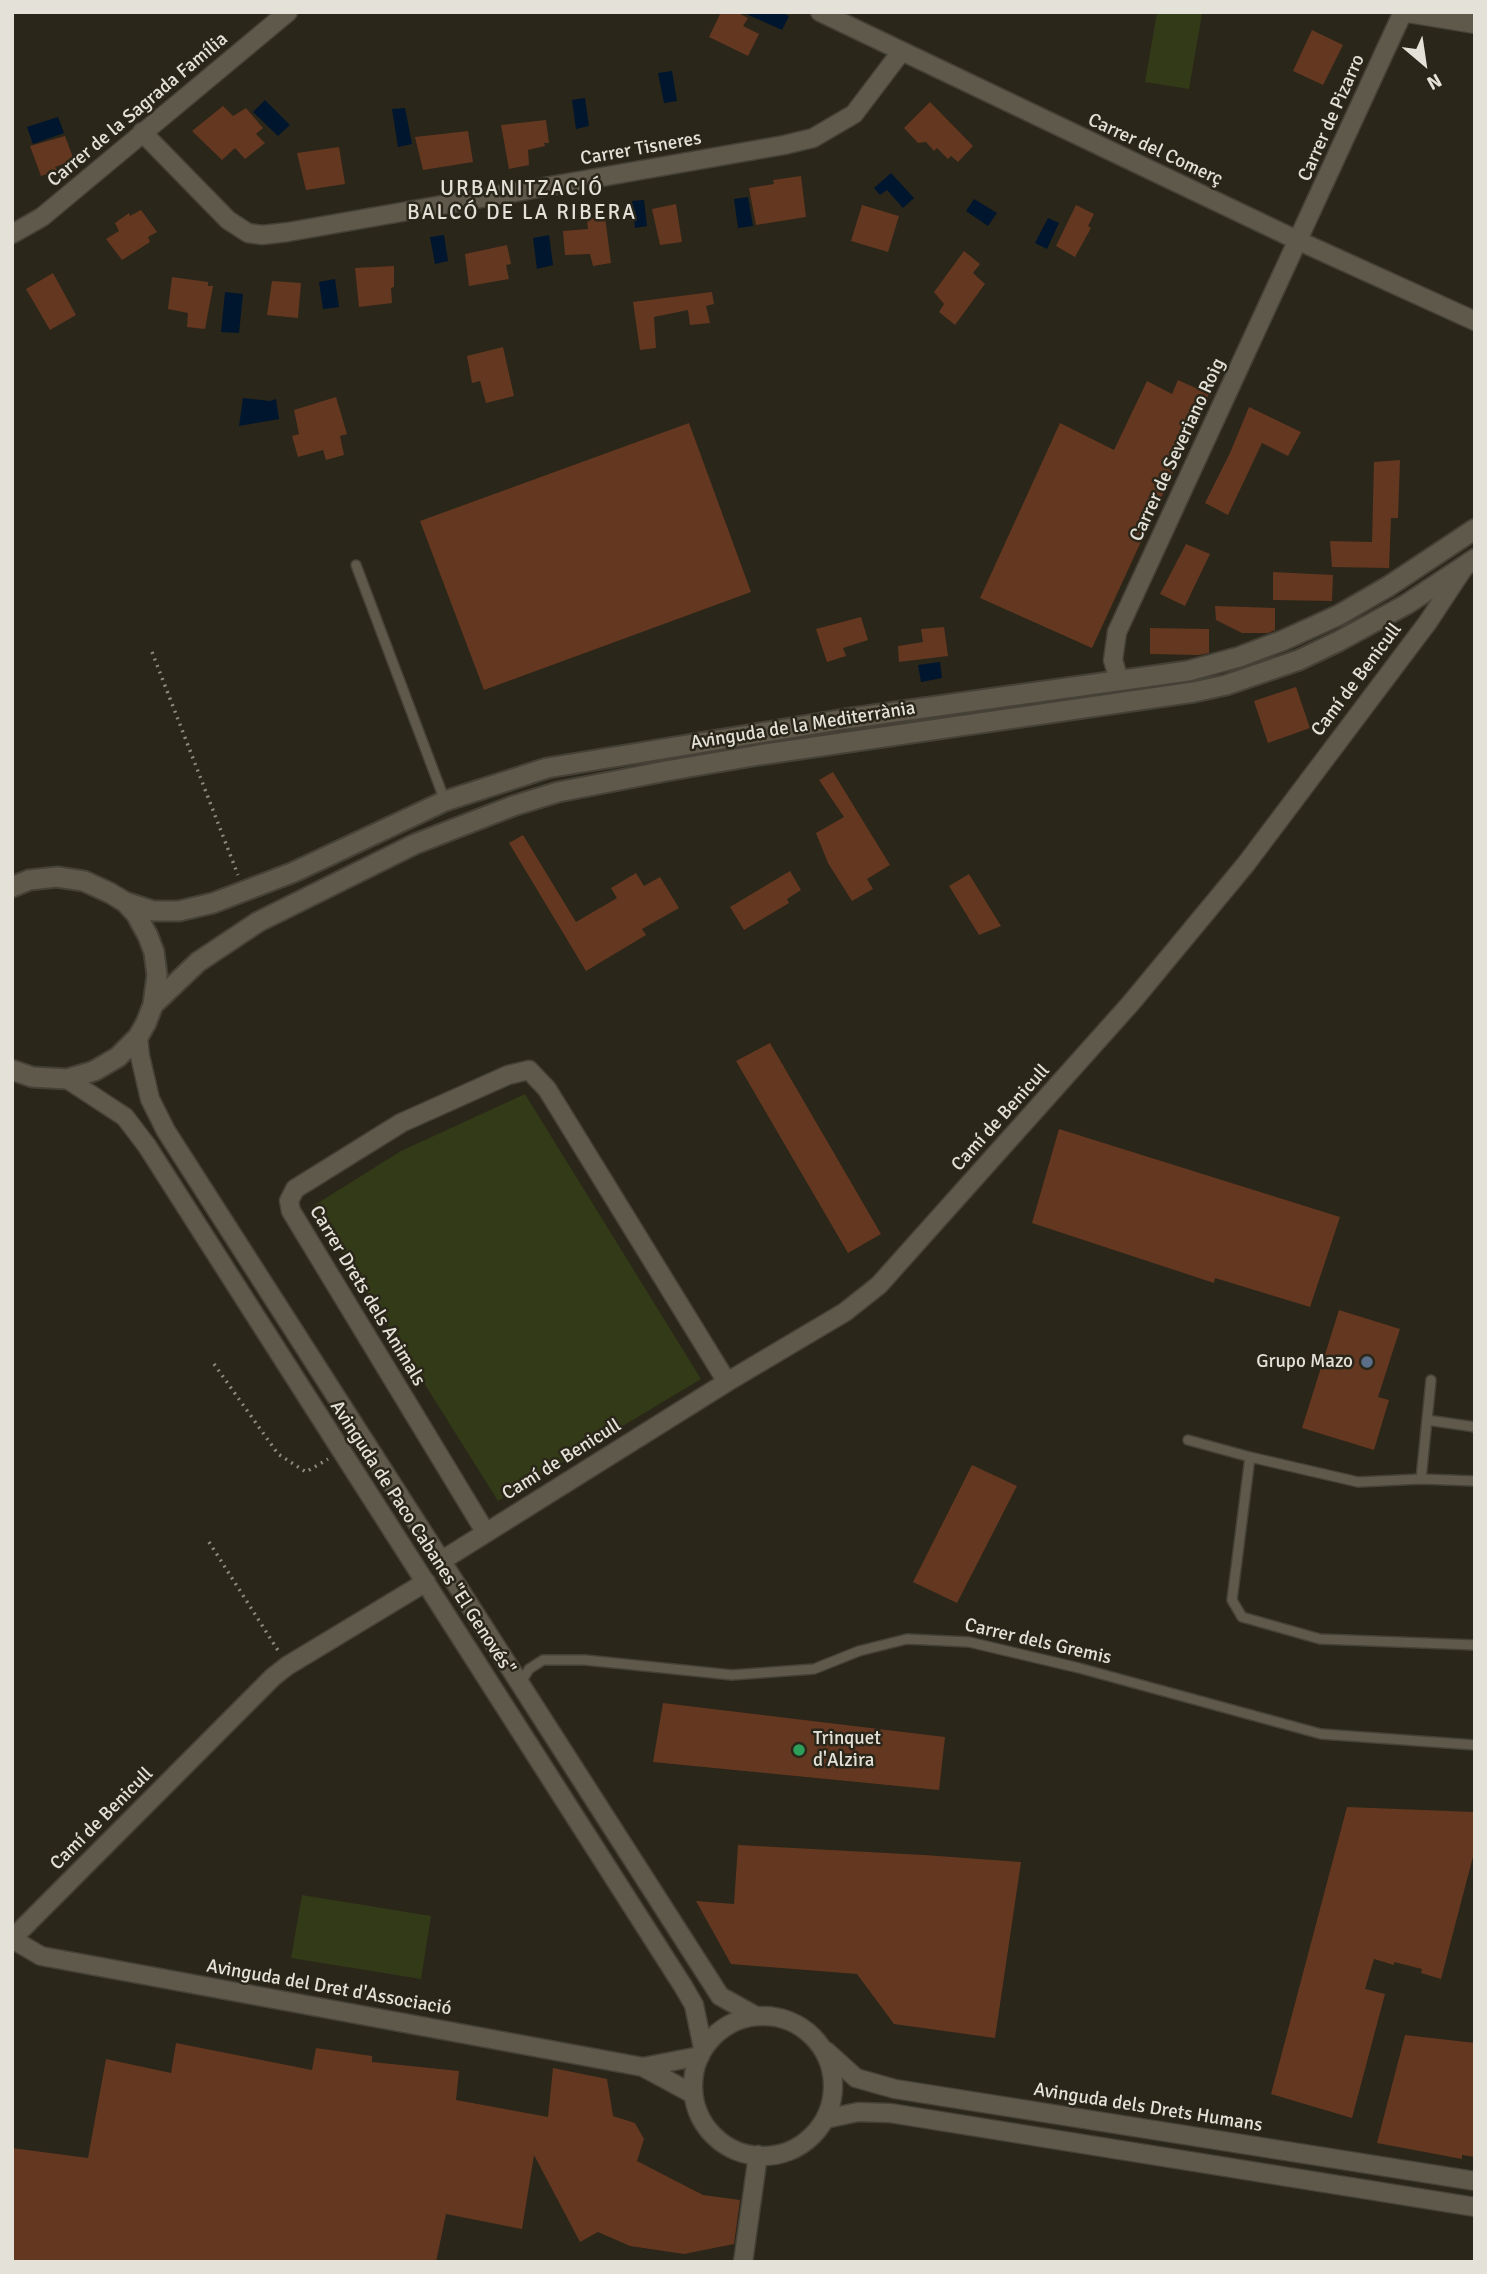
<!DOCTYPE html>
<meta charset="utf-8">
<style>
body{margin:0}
#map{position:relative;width:1487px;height:2274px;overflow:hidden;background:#2a2619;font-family:Signika,sans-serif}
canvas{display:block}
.frame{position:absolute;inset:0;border:14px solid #e4e1d9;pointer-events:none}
.north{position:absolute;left:1389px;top:28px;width:70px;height:70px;-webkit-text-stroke:5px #2a2619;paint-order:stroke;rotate:151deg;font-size:19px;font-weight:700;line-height:28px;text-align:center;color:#e4e1d9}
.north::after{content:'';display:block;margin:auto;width:24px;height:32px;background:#e4e1d9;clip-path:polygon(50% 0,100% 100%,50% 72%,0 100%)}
</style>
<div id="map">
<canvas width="1487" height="2274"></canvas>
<div class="frame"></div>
<div class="north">N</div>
</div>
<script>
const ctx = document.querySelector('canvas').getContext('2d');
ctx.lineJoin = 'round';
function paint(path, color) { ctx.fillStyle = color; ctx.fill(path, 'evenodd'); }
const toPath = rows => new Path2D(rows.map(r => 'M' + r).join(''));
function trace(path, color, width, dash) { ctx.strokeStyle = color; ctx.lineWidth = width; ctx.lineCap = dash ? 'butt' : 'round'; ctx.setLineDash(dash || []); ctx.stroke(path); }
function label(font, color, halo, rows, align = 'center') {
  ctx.font = font + ' Signika,sans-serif'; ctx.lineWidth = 5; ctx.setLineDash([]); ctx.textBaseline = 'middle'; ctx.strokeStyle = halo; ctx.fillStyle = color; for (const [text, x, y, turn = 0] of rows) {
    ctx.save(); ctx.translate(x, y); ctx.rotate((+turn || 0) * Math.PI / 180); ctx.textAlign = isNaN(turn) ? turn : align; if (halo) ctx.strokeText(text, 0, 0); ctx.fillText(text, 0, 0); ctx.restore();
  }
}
const green = toPath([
 [1157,12,1202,14,1189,89,1145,82],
 [525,1094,701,1379,498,1501,313,1206,401,1151],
 [302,1895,431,1916,421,1979,291,1958]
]);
const water = toPath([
 [742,12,780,12,789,16,782,30],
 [672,71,677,101,664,103,658,73],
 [585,98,589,126,576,129,572,100],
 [265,100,290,125,278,136,253,112],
 [405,108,412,144,398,147,392,109],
 [58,117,64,133,33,144,27,127],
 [891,173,914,198,903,208,887,190,880,195,874,188],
 [748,197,753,226,738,228,734,199],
 [974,199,997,213,988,226,966,211],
 [644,200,647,226,635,228,632,201],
 [1048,218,1059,223,1047,249,1035,243],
 [444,235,448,261,435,264,430,237],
 [549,235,553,265,537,269,533,238],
 [335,279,339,307,323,309,319,282],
 [225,292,243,294,239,333,221,332],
 [243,398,270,401,276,399,279,419,239,426],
 [940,662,942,678,921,682,918,665]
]);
const building = toPath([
 [721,12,736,12,748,18,743,26,759,34,748,56,709,37],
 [1312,30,1343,45,1323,85,1293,71],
 [930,102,973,146,958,162,951,156,948,159,937,148,934,151,926,142,918,143,904,128],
 [223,106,233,116,246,108,263,128,256,134,265,143,245,159,235,148,222,160,192,131],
 [546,120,549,143,544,143,545,146,528,150,529,165,509,169,501,125],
 [468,131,473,162,423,170,415,137],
 [65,136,74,160,55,167,57,171,41,176,30,146],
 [339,147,345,184,306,190,297,153],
 [801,176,806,217,756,225,749,188,774,184,773,180],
 [676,204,682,242,660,245,652,209],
 [862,205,899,216,888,252,851,241],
 [1076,205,1094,214,1088,226,1091,228,1075,257,1056,246],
 [141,210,157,232,148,237,150,242,122,260,106,239,119,231,115,223,129,213,130,216],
 [605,217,611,263,593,266,590,254,565,255,563,231,588,229,587,219],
 [507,245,511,264,506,265,509,279,469,286,465,254],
 [964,251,980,264,973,273,985,284,955,325,939,312,944,304,934,292],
 [394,266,394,287,391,288,392,303,359,307,355,268],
 [53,273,76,315,50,330,26,289],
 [172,277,208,282,208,286,213,286,205,329,187,327,188,313,168,309],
 [272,281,301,283,298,318,267,315],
 [712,292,714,304,706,306,710,323,690,325,688,310,654,317,656,348,640,350,633,302],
 [503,347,514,396,486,403,480,381,472,383,467,356],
 [1178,380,1209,394,1092,648,980,598,1060,423,1114,450,1147,381,1172,394],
 [336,397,347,434,340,436,344,455,326,460,323,450,298,457,292,436,299,434,294,410],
 [1249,407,1301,432,1288,456,1262,443,1228,515,1205,503,1230,453],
 [689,423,751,592,484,690,420,521],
 [1400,460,1398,518,1391,518,1389,568,1332,567,1330,541,1372,542,1374,462],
 [1186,544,1210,554,1185,606,1160,594],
 [1273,572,1333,575,1332,601,1273,600],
 [1215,606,1275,608,1275,630,1268,633,1242,633,1216,620],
 [861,617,868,640,843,648,846,656,827,662,816,629],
 [944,627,948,656,899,662,898,646,923,642,921,629],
 [1150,628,1209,629,1209,653,1199,655,1150,654],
 [1296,687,1310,728,1268,743,1254,701],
 [833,772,890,865,867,879,873,889,852,901,828,863,816,833,844,817,819,780],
 [523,835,576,922,617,898,611,888,636,873,644,886,660,877,679,908,642,929,646,935,586,971,509,843],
 [790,871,801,890,787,899,789,903,744,930,730,907],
 [969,874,1001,926,979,935,949,886],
 [770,1043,881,1234,848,1253,736,1061],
 [1059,1129,1340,1217,1310,1307,1215,1278,1214,1283,1032,1223],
 [1339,1310,1400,1329,1378,1397,1389,1400,1374,1450,1302,1428],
 [972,1465,1017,1486,957,1603,913,1582],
 [663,1703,945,1737,939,1790,653,1762],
 [1347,1807,1475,1812,1475,1849,1441,1979,1421,1973,1422,1969,1394,1962,1394,1965,1374,1959,1365,1989,1385,1994,1352,2118,1271,2094],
 [738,1845,924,1855,1021,1862,995,2038,894,2024,857,1974,731,1964,696,1901,734,1904],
 [1405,2035,1475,2043,1475,2157,1462,2155,1462,2159,1377,2143],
 [176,2043,312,2070,316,2048,372,2056,372,2062,459,2071,456,2100,548,2117,553,2068,607,2079,613,2116,635,2123,644,2139,637,2161,703,2195,740,2200,734,2244,684,2254,630,2246,598,2232,580,2242,534,2155,522,2229,446,2214,436,2262,12,2262,12,2148,88,2158,106,2059,171,2073]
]);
const path = toPath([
 [152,652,238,875],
 [214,1364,278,1454,306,1472,328,1459],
 [209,1542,279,1652]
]);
const service = toPath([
 [356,565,445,801],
 [1431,1380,1421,1479,1475,1481],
 [1427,1420,1475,1427],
 [1188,1440,1250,1457],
 [1421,1479,1358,1482,1250,1457,1232,1600,1242,1617,1320,1639,1475,1645],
 [520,1684,529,1669,543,1660,585,1660,732,1675,814,1669,859,1651,907,1639,969,1642,1079,1668,1321,1734,1475,1745]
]);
const minor = toPath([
 [820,12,1299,241,1475,321],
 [1402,12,1475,24],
 [142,132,228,220,248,233,262,235,288,232,784,145,813,138,854,114,901,52],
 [12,234,42,217,288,12],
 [1119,680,1113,660,1117,632,1403,12],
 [138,1037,140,1056,150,1099,166,1131,720,1996,754,2015],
 [67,1079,125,1117,147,1146,683,1986,694,2005,703,2048],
 [486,1533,291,1211,289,1201,295,1189,401,1123,508,1075,529,1070,547,1089,727,1382],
 [441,1561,727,1382,845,1312,879,1285,1131,1003,1246,864,1428,622,1465,566],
 [426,1582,287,1666,273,1677,12,1939,41,1956,643,2067,693,2094],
 '693 2086a70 70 0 1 1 140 0a70 70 0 1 1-140 0Z',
 [826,2051,856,2078,895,2089,1475,2181],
 [643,2067,700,2056],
 [825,2119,858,2112,890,2113,1475,2207],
 [743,2262,758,2155]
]);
const secondary = toPath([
 [12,887,29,880,57,877,84,881,110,893,125,902,136,914,148,936,154,952,157,975,153,1005,146,1023,138,1037,118,1057,94,1071,67,1079,32,1077,12,1070],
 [125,902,153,911,179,911,213,903,294,872,445,801,547,768,845,719,1188,671,1239,657,1284,640,1339,615,1389,586,1475,529],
 [153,1005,198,962,258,922,415,844,513,806,558,792,666,771,759,755,1194,692,1226,685,1299,660,1339,641,1407,604,1475,559]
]);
const markers = [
 [1367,1362,7,"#5c6f8a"],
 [799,1750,7,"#2e9e5b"]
];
const streetNames = [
 ["Carrer de la Sagrada Família",138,110,-40],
 ["Carrer de Pizarro",1332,118,-66],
 ["Carrer Tisneres",641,149,-10],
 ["Carrer del Comerç",1155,150,25],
 ["Carrer de Severiano Roig",1178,450,-65],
 ["Camí de Benicull",1357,680,-53],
 ["Avinguda de la Mediterrània",803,726,-9],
 ["Camí de Benicull",1001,1118,-48],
 ["Carrer Drets dels Animals",367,1296,59],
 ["Camí de Benicull",562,1460,-32],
 ["Avinguda de Paco Cabanes \"El Genovés\"",422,1538,57],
 ["Carrer dels Gremis",1038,1642,13],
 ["Camí de Benicull",102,1819,-45],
 ["Avinguda del Dret d'Associació",329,1988,10],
 ["Avinguda dels Drets Humans",1148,2108,9]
];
const poiNames = [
 ["Grupo Mazo",1353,1362],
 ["Trinquet",813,1739,"left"],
 ["d'Alzira",813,1761,"left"]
];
const neighbourhoodNames = [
 ["URBANITZACIÓ",522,189],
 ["BALCÓ DE LA RIBERA",522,213]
];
paint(green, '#333a18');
paint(water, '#00162e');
paint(building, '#643720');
trace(service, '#454137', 12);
trace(minor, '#454137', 21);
trace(secondary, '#454137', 23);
trace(path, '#8c897f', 3.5, [2, 5]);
trace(service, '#5e594b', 9);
trace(minor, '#5e594b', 18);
trace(secondary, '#5e594b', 19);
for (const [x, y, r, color] of markers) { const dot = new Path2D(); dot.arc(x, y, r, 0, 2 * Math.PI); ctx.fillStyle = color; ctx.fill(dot); trace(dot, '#2a2619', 2.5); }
label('19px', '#e4e1d9', '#2a2619', streetNames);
label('19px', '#e4e1d9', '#2a2619', poiNames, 'right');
ctx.letterSpacing = '2px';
label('21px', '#e4e1d9', '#2a2619', neighbourhoodNames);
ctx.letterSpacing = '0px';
</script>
